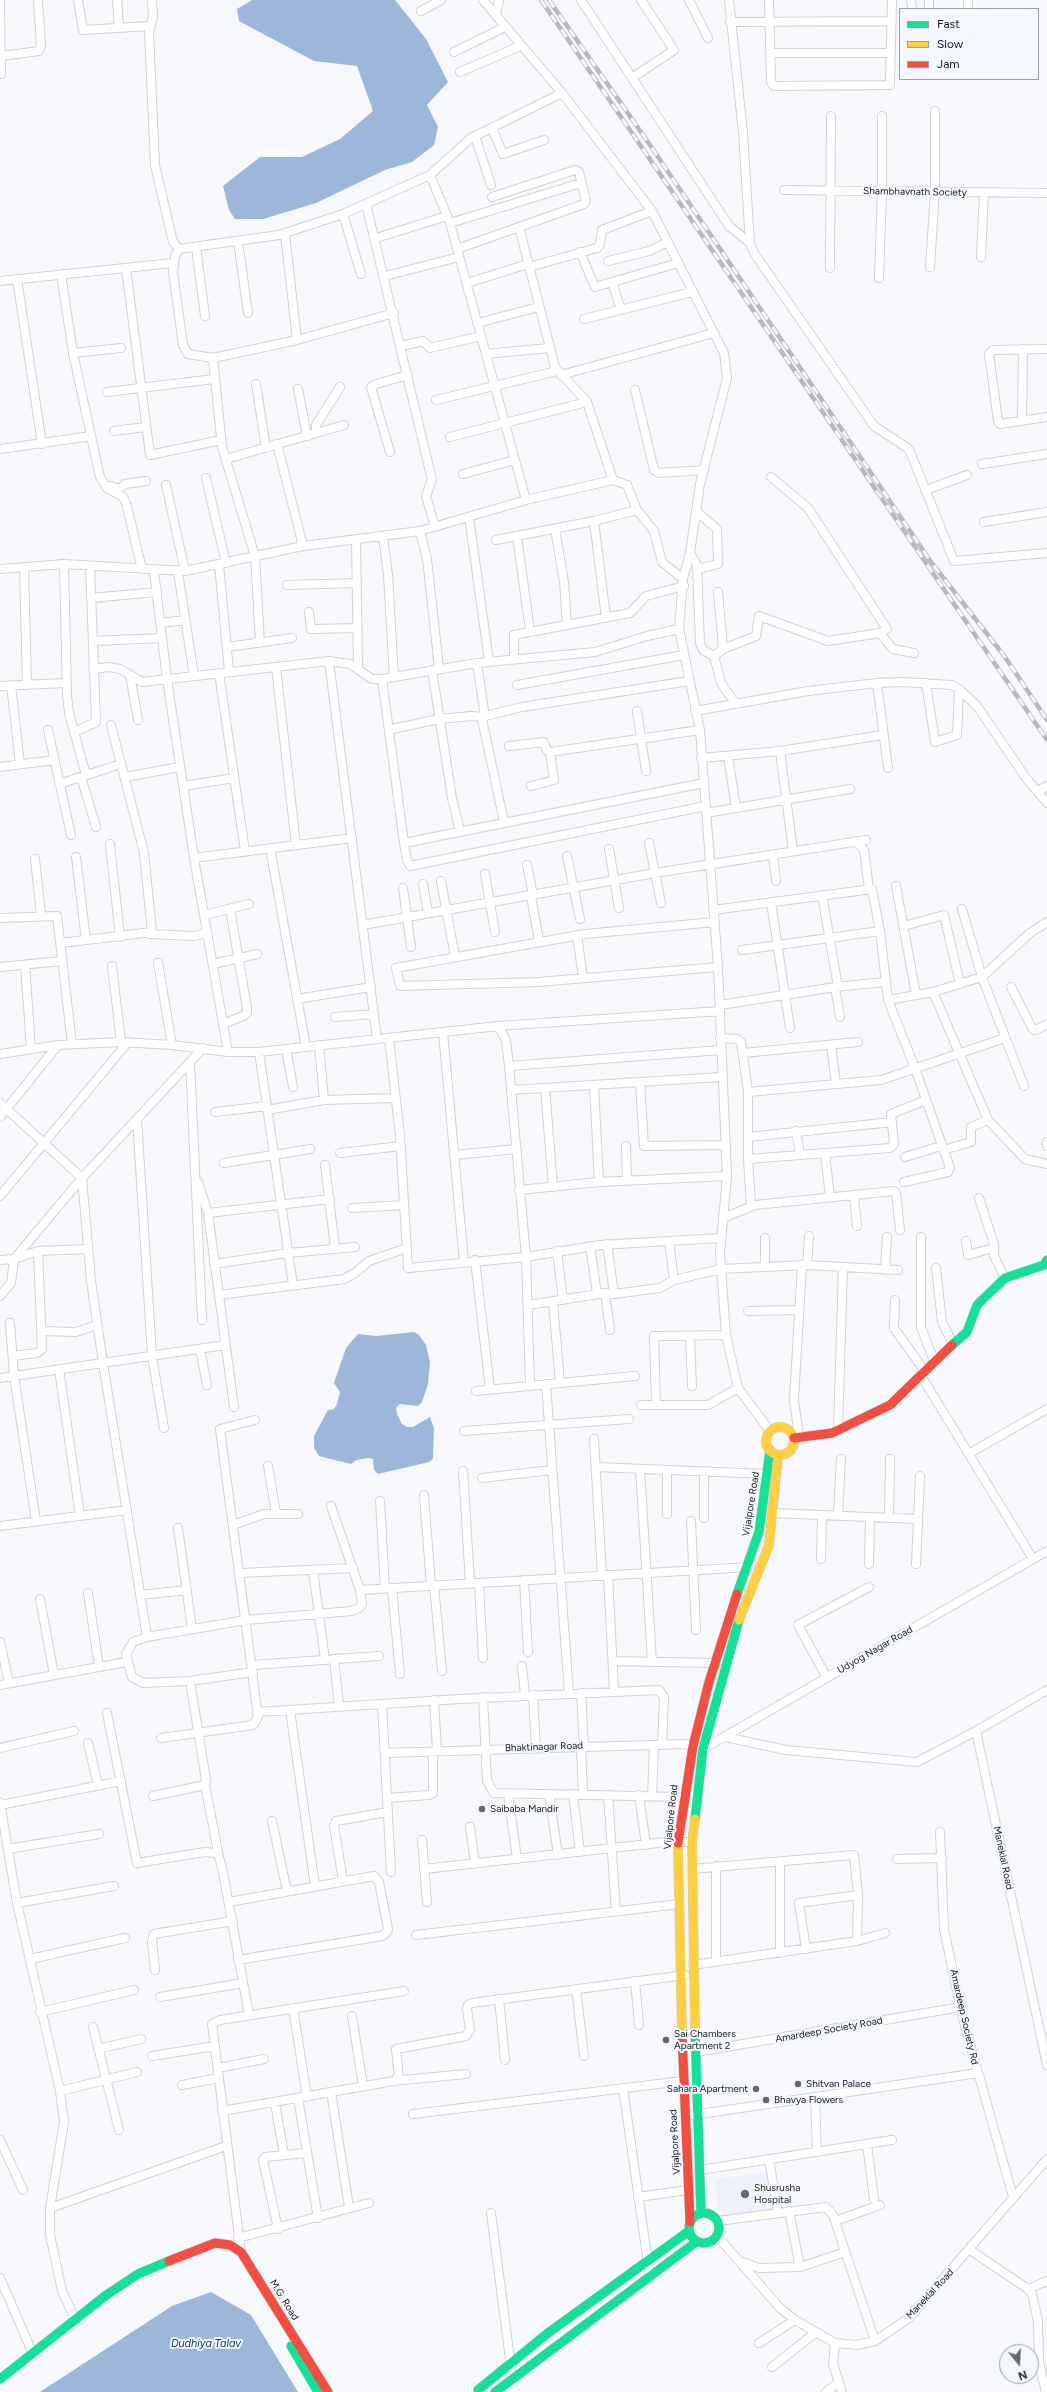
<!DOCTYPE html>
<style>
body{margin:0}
#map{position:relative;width:1047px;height:2392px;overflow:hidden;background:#f6f8fc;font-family:Figtree,sans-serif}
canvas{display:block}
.legend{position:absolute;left:899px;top:8px;width:140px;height:72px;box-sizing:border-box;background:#f4f7fe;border:1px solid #9c9fa4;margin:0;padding:5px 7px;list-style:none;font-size:12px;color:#191a1e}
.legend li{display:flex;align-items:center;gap:8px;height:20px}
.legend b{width:20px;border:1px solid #9c9fa4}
.north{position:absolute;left:999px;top:2344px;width:40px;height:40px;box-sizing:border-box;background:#f4f7fe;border:1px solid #9c9fa4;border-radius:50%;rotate:162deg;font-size:11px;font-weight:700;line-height:16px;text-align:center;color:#191a1e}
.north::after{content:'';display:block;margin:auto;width:14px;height:18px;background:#66686c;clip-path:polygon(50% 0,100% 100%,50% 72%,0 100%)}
</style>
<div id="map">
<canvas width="1047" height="2392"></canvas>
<ul class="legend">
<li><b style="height:5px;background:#16e098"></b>Fast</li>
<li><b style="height:5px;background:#ffcf43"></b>Slow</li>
<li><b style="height:5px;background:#f24e42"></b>Jam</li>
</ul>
<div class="north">N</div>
</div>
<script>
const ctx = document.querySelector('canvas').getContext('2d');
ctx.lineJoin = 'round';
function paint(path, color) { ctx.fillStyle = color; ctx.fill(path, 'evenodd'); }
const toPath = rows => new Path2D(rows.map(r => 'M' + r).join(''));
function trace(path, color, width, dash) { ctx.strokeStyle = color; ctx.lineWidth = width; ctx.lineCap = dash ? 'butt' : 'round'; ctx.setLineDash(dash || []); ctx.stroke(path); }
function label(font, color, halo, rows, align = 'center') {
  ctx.font = font + ' Figtree,sans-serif'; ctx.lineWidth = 4; ctx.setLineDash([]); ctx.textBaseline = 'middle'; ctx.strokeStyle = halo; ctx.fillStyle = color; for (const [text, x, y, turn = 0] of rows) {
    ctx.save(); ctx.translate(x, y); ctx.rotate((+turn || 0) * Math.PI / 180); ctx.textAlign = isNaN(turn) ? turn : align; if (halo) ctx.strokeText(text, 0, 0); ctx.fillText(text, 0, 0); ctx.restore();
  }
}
const built = toPath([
 [770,2172,776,2217,731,2222,718,2210,715,2179]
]);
const water = toPath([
 [252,0,395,0,426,39,448,82,427,105,438,127,434,145,412,162,385,170,316,203,263,219,235,219,229,210,223,186,260,157,302,157,340,139,373,111,357,66,314,61,239,21,237,9],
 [414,1332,419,1335,426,1345,430,1362,428,1384,422,1402,418,1406,400,1404,396,1408,397,1414,402,1424,407,1427,413,1427,430,1417,434,1428,433,1459,429,1462,378,1474,374,1470,373,1459,368,1458,356,1460,351,1464,319,1456,314,1448,314,1436,328,1410,334,1409,337,1404,340,1392,334,1383,346,1348,358,1334,377,1336],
 [211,2292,251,2315,298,2392,40,2392,172,2306]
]);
const street = toPath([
 [0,0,1,74],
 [78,0,83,30,150,26],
 [117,0,119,28],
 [152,0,153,16,149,32,155,165,173,242,179,249,279,235,343,214,430,175,471,138,562,93],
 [483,0,562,93,652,211,724,353,727,378,700,484,690,553,683,579,679,629,700,730,718,967,727,1176,720,1253,726,1335,738,1388,770,1431],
 [581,0,729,226,750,243],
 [689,0,708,38],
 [729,0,743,133,750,243,754,253,874,426,909,449,954,561,1047,553],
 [769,0,771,82,774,86,890,85,892,0],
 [911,0,912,9],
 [929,0,929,9],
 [968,0,968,9],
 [421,11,441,0],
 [496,16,499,0],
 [730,22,892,21],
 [454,52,505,27],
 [771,53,891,53],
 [2,56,39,51,41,46,38,0],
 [460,72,520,46],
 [632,78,674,50,641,0],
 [492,128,503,154,544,140],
 [475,136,491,185],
 [430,175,450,223,526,500],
 [784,190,1047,193],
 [366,204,432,480,426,496,435,527],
 [343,214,361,274],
 [450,223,581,183],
 [519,227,555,367,587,402,613,480],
 [285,234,297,340],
 [376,238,447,216],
 [238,241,248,313],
 [196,247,205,316],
 [179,249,175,256,173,272,183,345,188,354,213,358],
 [457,249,584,204,586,201,579,172,575,170,492,197],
 [580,252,595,287,678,263],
 [981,257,984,192],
 [608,261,649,251,668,242],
 [529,267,597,248,600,244,602,230,652,211],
 [930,267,935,192,935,111],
 [126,268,150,455,221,440],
 [830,268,831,116],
 [61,274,73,353,100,477,107,488,123,497,126,503,142,569],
 [385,276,459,257],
 [879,278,882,191,882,116],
 [17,279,42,444],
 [0,281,173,263],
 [612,282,621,310],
 [467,283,528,264],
 [584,319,692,292],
 [477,323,539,307],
 [401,346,423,341,430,348,481,336],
 [1047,349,993,350,989,354,998,421,1000,424,1047,417],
 [73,353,121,348],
 [486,354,549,348],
 [561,375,714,333],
 [256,384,266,448],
 [298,389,307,436],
 [635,390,654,470,659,473,704,470],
 [107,392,214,379],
 [436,400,557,371],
 [1022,421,1023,349],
 [114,431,145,427],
 [316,433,316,425,340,387],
 [450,437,587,402],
 [277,444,303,546],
 [0,449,91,436],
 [390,452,371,387,376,384,408,375],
 [226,459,344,425],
 [982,464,1047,454],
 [463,474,515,460],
 [206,478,226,563],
 [166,485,185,571],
 [111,486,119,489,125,484,146,481],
 [926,490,967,475],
 [696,511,717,529,718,564,697,569],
 [469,517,489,661],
 [594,521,606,618],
 [984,522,1047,512],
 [555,529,564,582,567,625],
 [420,531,427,559,439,668],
 [383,536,388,575,394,677],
 [517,536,530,631],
 [356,540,358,669],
 [496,540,594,521,637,510],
 [690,553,697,565,700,643,703,650,714,656,721,683,735,703],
 [64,564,67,695,69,713,86,775],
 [219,565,229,671],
 [24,567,27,685],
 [0,569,64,564,185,571,303,546,420,531,526,500,613,480,627,485,637,510,654,531,662,562,683,579],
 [154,571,167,679,194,858,228,1052],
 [178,572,194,676],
 [287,585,357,583],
 [718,592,723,649],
 [91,598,157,592],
 [309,612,311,629,357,628],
 [161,623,185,620],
 [880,633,893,649,914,653],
 [93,641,162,638],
 [260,643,255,556,222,447,213,358,297,340,394,313],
 [227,647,292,638],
 [714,656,723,649,756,636,759,616,828,641,880,633,887,629,808,508,771,477],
 [514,659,514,635,630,613,646,596,684,586],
 [329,661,377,1039],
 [477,663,484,710,482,719,504,822],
 [276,667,296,845],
 [93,669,109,667,120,669,142,682,329,661,350,664,372,679,382,679,477,663,595,652,647,636,679,629],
 [432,670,452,798,460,831],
 [219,673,245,851],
 [130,675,138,720],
 [382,679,404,843,407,860,410,866,706,806],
 [877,683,888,768],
 [926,683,935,742,957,735,959,689],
 [11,685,20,764],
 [517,685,684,655],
 [0,686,65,683],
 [637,711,646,771],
 [695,711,808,691,877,683,903,682,952,685,959,689,977,706,1026,778,1047,803],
 [48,730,71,835],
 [389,730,438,719,472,716,481,717,522,707,689,681],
 [74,732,96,722,90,566],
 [509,746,544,742,547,751,550,752,700,730],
 [780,751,793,851],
 [728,756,736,808],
 [701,758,780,751,883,735],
 [0,767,54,760],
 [81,777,96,827],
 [125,777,180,767],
 [59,784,121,764],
 [183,786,234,778],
 [531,786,554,780,550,752],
 [1037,791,1047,786],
 [706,813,850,789],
 [855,841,864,850,869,889],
 [404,843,704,783],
 [649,843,661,903],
 [110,844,120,937],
 [270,848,306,1047],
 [609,849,619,908],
 [773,855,776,881],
 [567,856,580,919],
 [76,857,86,940],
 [194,858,352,838],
 [35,859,41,915],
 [527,865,533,895],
 [485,874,495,932],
 [441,881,455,957],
 [423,884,428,913],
 [896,886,916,995],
 [403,888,411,947],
 [822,895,838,987],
 [531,896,539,941],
 [771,902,790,1028],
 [962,909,982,977,1024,1086],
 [713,910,872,889,880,931,888,1000,915,1068,950,1168,948,1172,904,1182],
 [204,915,249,904],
 [0,918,57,916,72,1044],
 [715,922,585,934,396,968,400,986,538,982,718,967],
 [363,925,655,873,866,840],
 [904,926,944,915,960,984],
 [149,934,194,936,207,933],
 [577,935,583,978],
 [61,943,152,932,144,853,111,725],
 [742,950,880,931],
 [158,963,172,1045],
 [213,964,257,954],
 [25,965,31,1048],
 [112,966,121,1042],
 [0,967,62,961],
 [835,987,840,1017],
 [1011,987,1032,1028,1034,1030,1038,1029,1047,1024],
 [933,992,988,1120,1025,1159,1047,1164],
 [297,999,371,987],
 [888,1000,933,992,982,977,1030,933,1047,922],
 [720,1005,835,987,885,982],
 [335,1017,374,1014],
 [223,1024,243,1016,247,1013,247,1008,230,909],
 [498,1026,506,1040,509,1066,526,1257,530,1384],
 [443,1032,464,1262],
 [389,1038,400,1136,408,1268,526,1257,600,1245,721,1238],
 [720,1038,737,1039,741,1042,748,1092,748,1159,751,1206],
 [319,1045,324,1100],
 [831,1045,836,1084],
 [286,1049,293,1087],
 [259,1052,293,1285],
 [743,1053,858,1042],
 [0,1054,58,1045,121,1042,172,1045,228,1052,259,1052,498,1026,720,1011],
 [190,1062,202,1320],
 [509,1066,721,1050],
 [640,1082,644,1146,725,1145],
 [594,1085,599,1182],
 [545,1088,553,1187],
 [511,1090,721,1077],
 [748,1092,881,1080,1005,1038],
 [0,1103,82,1178,91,1281,103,1363,147,1637],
 [267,1110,324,1100,395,1098],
 [215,1112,267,1106],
 [0,1117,58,1045],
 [137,1119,152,1356,164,1428],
 [796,1131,800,1155],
 [748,1137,892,1122],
 [1047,1142,1047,1146],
 [626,1146,627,1180],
 [943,1150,971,1142,971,1127,988,1120],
 [340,1153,401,1146],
 [825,1153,830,1197],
 [454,1155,516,1149],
 [905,1157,941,1146],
 [748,1159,890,1148,894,1144,891,1114,926,1100],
 [224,1163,310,1149],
 [325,1165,335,1248],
 [198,1182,208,1213,234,1407],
 [519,1190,599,1182,727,1176],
 [854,1195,857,1226],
 [0,1196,128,1042],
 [979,1198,994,1244,994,1256,1005,1278],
 [352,1208,404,1205],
 [208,1213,330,1199],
 [723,1218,755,1205,894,1191,896,1193,900,1230],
 [921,1237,921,1327,934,1361],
 [765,1238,765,1267],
 [669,1241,674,1280],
 [966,1241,968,1255,994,1248],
 [607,1244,614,1294],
 [590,1246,597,1294],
 [557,1251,563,1300],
 [0,1260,14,1259,38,1251,88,1249],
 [475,1260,490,1389],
 [214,1264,288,1253,355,1247],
 [807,1265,809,1236],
 [936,1268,942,1322,953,1344],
 [885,1270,887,1237],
 [605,1293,610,1330],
 [219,1295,344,1279,355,1273,369,1261,407,1248],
 [0,1296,11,1283,14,1259,82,1178,203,1048],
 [895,1300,894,1328,924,1370],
 [553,1302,560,1383],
 [528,1305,605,1293,614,1294,660,1288,674,1280,721,1269,807,1265,898,1270],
 [748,1311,799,1310],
 [10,1323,14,1376,36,1521],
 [43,1331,76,1332,97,1325],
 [690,1336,692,1386],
 [200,1349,207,1385],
 [13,1356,37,1353,42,1349,38,1251],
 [59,1369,80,1516],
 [920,1374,1033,1559],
 [0,1378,225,1345],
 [546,1384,569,1693],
 [476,1391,635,1376],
 [641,1405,708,1405,738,1388],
 [656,1405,654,1336,726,1335],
 [838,1430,843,1267],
 [464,1431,629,1419],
 [799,1437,794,1400,802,1265],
 [594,1439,602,1576],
 [970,1453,1047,1409],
 [268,1466,276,1513],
 [596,1467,767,1474],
 [640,1469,652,1662],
 [463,1471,470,1583],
 [704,1472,704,1518],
 [482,1478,551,1470],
 [424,1495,431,1586],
 [380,1501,385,1588],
 [772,1513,918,1519],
 [667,1514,667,1471],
 [838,1515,841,1459],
 [889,1518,890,1459],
 [691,1521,696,1630],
 [233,1525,264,1514,298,1514],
 [0,1526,127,1510],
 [178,1528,192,1629],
 [821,1559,822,1515],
 [869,1564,870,1517],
 [916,1564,920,1476],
 [313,1570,325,1660],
 [240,1573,353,1568],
 [608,1575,614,1691],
 [524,1580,528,1652],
 [479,1583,483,1658],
 [434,1585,442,1671],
 [392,1588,400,1674],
 [360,1590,750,1567],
 [88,1593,99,1667],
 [140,1595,187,1590],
 [40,1599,54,1675],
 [0,1642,9,1683],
 [334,1659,339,1706],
 [613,1661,715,1663],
 [253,1665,379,1656],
 [522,1666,525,1695],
 [253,1672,190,1681,143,1683,132,1677,126,1654,133,1642,147,1637,246,1620,352,1611,359,1608,362,1604,360,1590,331,1506],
 [827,1678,798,1625,869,1587],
 [0,1685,126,1662],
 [1047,1690,976,1731,1047,2065],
 [581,1693,584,1746],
 [533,1695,536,1748],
 [483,1697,487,1781,494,1793,683,1797],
 [434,1700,437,1751],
 [382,1704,391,1872],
 [290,1710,315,1886],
 [257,1712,460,1699,659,1690,664,1697,662,1745],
 [107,1713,137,1863,205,1852,215,1853,219,1857,223,1872,249,2015],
 [725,1737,786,1750,917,1762,976,1731],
 [161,1738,253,1725,258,1717,220,1429,255,1420],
 [88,1743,98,1785],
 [581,1746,583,1794],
 [0,1748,74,1731],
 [385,1753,685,1744,703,1749,1047,1551],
 [205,1785,219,1857],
 [508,1794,517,1859],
 [549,1794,558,1855],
 [573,1794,580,1852],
 [608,1795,616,1911],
 [639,1795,646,1845],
 [153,1796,205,1785,206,1780,190,1681],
 [652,1796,654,1745],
 [387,1798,429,1795,433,1793,433,1752],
 [0,1803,17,1903,60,2091,64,2122,50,2208,50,2235,62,2291,75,2319],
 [0,1805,121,1781],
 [272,1821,287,1891],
 [470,1827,475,1864],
 [940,1832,944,1929,962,2015,1013,2197],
 [422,1840,427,1902],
 [8,1849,99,1834],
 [897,1859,942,1858],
 [780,1861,780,1953],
 [716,1866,716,1962],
 [424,1869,666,1842,692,1842],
 [691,1869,854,1855,858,1895,857,1941,693,1965],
 [343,1881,334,1826,336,1821,388,1812],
 [229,1902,374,1876,379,1882,388,1929,387,1932,382,1936,238,1960],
 [17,1903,114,1886],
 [416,1935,679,1904],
 [857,1941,885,1933],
 [806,1949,799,1903,858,1895],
 [30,1959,125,1938],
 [155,1970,152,1941,154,1934,233,1921],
 [635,1981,639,2025],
 [576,1989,584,2056],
 [160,1997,243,1983],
 [499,1999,505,2060],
 [293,2008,307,2097],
 [40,2012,134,1990],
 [352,2016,363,2086],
 [93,2027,119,2130],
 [98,2049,141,2039],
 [696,2052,961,2007],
 [152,2056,215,2046],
 [218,2068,264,2059],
 [393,2081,466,2074],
 [182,2085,219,2078],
 [623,2088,650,2277],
 [60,2091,137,2072],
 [331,2092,349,2207],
 [815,2097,817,2152],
 [298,2098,318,2218],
 [275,2103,284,2155],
 [222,2111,394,2081,399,2076,396,2049,466,2036,470,2030,467,2009,468,2005,472,2003,685,1975],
 [413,2114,683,2081],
 [693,2115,978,2073],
 [0,2140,23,2190],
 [867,2144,874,2199],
 [769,2159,778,2213],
 [700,2170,892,2140],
 [638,2197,688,2190],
 [50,2208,226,2146],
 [789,2211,800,2267],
 [491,2213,511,2367],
 [718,2221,826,2207,833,2215,875,2341],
 [835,2221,880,2205],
 [278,2229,263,2160,265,2157,306,2153],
 [717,2236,780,2308,795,2320,835,2343,857,2345,875,2341,909,2318,1047,2159],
 [238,2238,369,2203],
 [970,2250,1028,2289,1032,2294,1038,2321,1039,2362,1046,2392],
 [241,2252,212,2024,220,2020,404,1991],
 [742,2262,759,2268,800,2267,845,2252],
 [0,2278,33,2354],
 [1028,2289,1047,2281],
 [759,2343,795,2320],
 [835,2343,833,2364,842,2392],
 [772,2367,815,2333],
 [826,2392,838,2383]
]);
const fast = toPath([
 [952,1345,967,1332,977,1305,1005,1278,1044,1265,1047,1260],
 [737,1594,759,1532,770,1450],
 [695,1819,703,1749,739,1620],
 [695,2028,701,2213],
 '689 2228a15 15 0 1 1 30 0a15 15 0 1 1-30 0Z',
 [291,2346,318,2392],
 [0,2379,105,2296,138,2274,169,2261],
 [478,2390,548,2333,689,2231],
 [495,2392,696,2242]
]);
const slow = toPath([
 '766 1441a14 14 0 1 1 28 0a14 14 0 1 1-28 0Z',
 [739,1620,769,1545,778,1455],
 [695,1819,692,1842,695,2028],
 [678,1843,682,2034]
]);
const jam = toPath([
 [794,1438,832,1433,890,1405,952,1345],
 [678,1843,693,1746,709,1682,737,1594],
 [682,2034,690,2222],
 [169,2261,215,2243,230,2245,241,2252,328,2392]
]);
const rail = toPath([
 [541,0,1047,740],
 [549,0,650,145,931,562,1005,657,1047,720]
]);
const markers = [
 [482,1809,4,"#66686c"],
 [666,2040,4,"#66686c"],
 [798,2084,4,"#66686c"],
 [756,2089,4,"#66686c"],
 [766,2100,4,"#66686c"],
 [745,2194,5,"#66686c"]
];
const streetNames = [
 ["Shambhavnath Society",915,192,1],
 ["Vijalpore Road",751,1504,-81],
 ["Udyog Nagar Road",875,1650,-30],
 ["Bhaktinagar Road",544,1747,-2],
 ["Vijalpore Road",671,1817,-84],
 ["Maneklal Road",1003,1858,78],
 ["Amardeep Society Rd",964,2017,77],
 ["Amardeep Society Road",829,2030,-10],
 ["Vijalpore Road",675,2142,-93],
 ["Maneklal Road",930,2294,-47],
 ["M.G. Road",284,2300,58]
];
const poiNames = [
 ["Saibaba Mandir",490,1809],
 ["Sai Chambers",674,2034],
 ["Apartment 2",674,2046],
 ["Shitvan Palace",806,2084],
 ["Sahara Apartment",748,2089,"right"],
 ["Bhavya Flowers",774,2100],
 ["Shusrusha",754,2188],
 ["Hospital",754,2200]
];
const waterNames = [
 ["Dudhiya Talav",206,2344]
];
paint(built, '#edf1fe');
paint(water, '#9cb7da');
trace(street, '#d1d2d6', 10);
trace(fast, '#d1d2d6', 10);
trace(slow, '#d1d2d6', 10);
trace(jam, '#d1d2d6', 10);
trace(street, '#fefeff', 8);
trace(fast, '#16e098', 9);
trace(slow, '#ffcf43', 9);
trace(jam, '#f24e42', 9);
trace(rail, '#b9b9ba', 4.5);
trace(rail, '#f4f7fe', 3, [9]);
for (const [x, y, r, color] of markers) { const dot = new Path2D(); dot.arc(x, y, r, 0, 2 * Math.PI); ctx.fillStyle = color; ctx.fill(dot); trace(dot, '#f4f7fe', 1.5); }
label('10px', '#191a1e', '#f4f7fe', streetNames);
label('10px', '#191a1e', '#f4f7fe', poiNames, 'left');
label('italic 11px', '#073c77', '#f4f7fe', waterNames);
</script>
